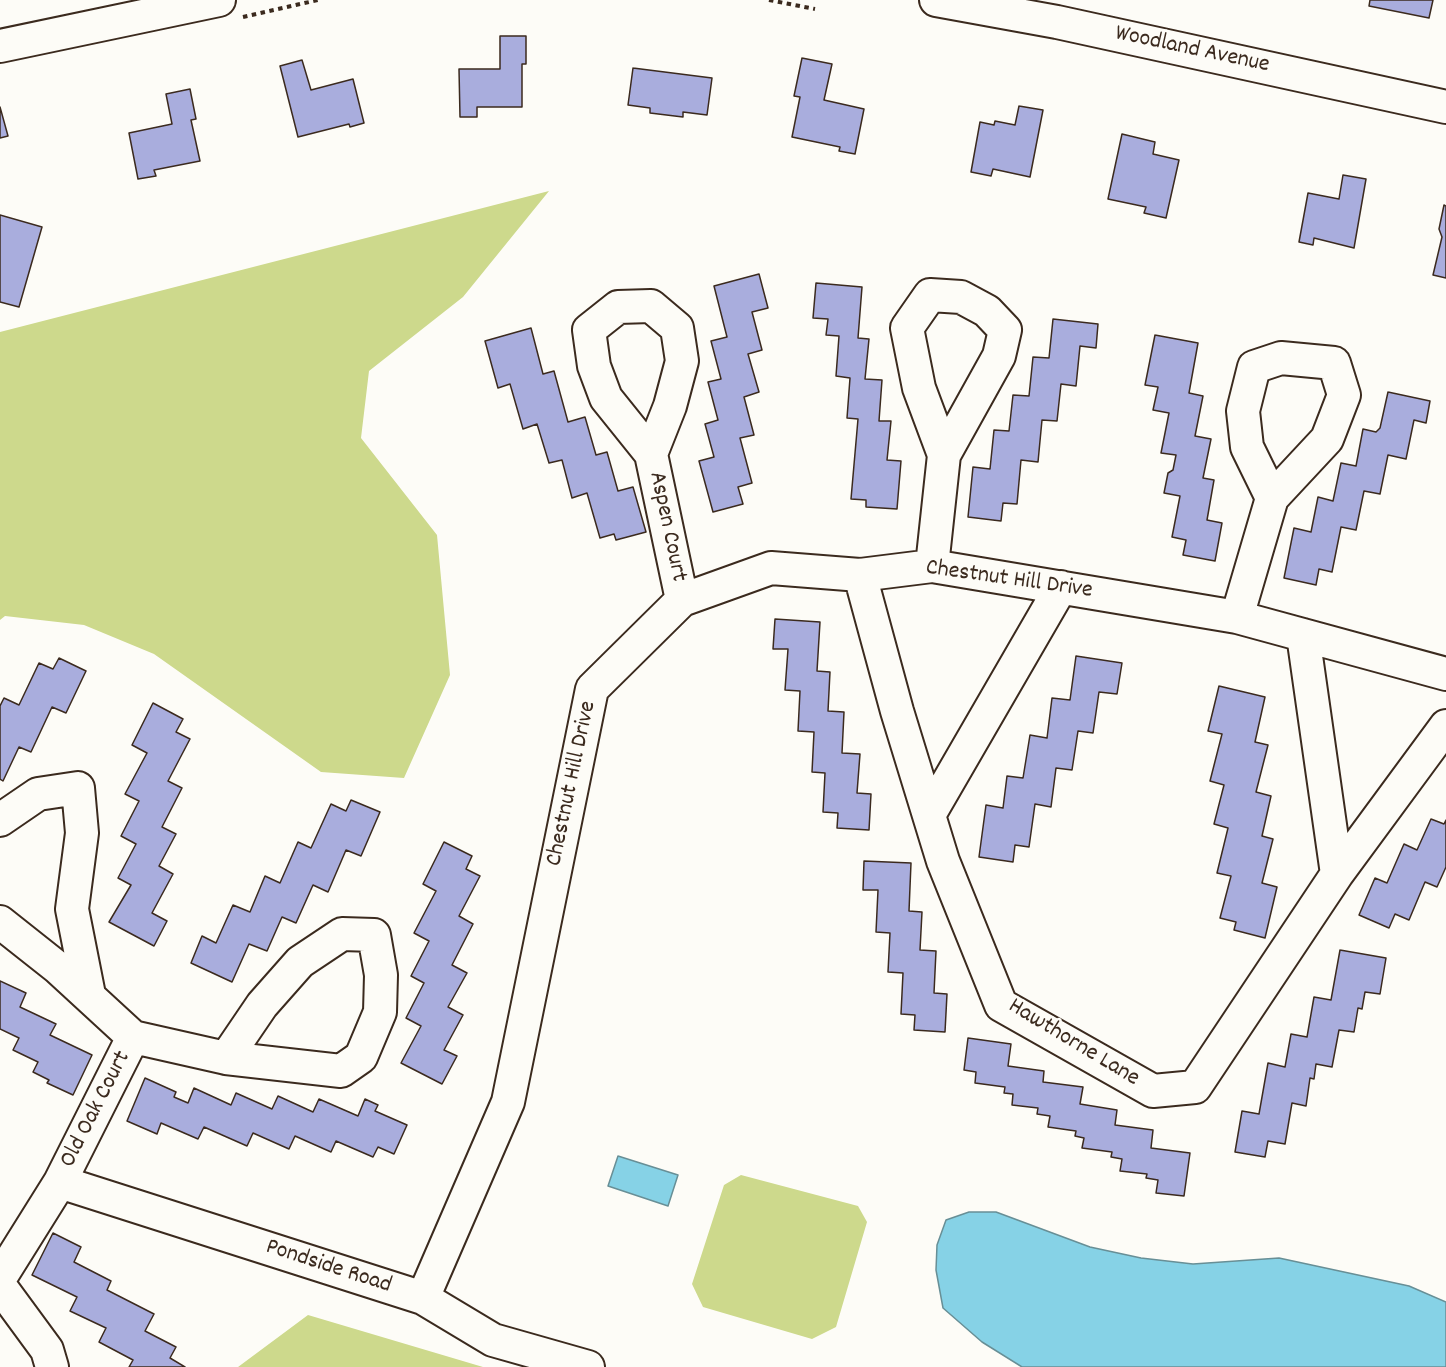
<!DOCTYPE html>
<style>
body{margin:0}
canvas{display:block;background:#fdfcf7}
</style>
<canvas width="1446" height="1367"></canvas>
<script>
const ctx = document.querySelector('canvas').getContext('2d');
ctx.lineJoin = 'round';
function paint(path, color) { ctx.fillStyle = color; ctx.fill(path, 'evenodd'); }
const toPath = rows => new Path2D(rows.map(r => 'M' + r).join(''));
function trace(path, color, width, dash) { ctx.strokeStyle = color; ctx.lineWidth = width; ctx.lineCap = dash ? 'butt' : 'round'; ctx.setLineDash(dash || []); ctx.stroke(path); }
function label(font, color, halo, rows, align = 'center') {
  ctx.font = font + ' Dekko,sans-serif'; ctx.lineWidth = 5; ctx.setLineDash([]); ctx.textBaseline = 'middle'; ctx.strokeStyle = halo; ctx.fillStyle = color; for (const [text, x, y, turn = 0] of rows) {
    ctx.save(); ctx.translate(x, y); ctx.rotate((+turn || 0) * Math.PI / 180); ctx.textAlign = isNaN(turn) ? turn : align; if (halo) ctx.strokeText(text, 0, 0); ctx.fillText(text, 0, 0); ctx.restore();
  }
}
const green = toPath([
 [549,191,463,297,369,371,361,438,437,535,450,675,404,778,321,772,154,654,84,625,5,616,0,620,0,332],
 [741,1175,858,1206,867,1222,836,1327,812,1339,703,1307,692,1284,724,1185],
 [308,1315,483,1367,238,1367]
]);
const water = toPath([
 [618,1156,678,1175,668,1206,608,1186,618,1156],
 [969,1212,996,1212,1090,1247,1141,1258,1193,1264,1279,1258,1409,1286,1446,1302,1446,1367,1022,1367,982,1342,943,1308,936,1270,937,1245,946,1220,969,1212]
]);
const building = toPath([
 [1370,0,1433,0,1429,18,1369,6,1370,0],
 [500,36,526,36,526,64,522,64,522,107,477,107,477,117,460,117,459,69,500,69,500,36],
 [802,58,832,64,824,100,864,109,855,154,839,151,840,147,792,137,800,97,794,96,802,58],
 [302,60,311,90,353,79,364,123,350,127,349,124,298,137,280,66,302,60],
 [633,68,712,78,707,115,683,112,683,117,650,113,650,108,628,105,633,68],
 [190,89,196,119,191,120,200,161,154,170,156,176,138,179,129,133,172,124,166,94,190,89],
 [1019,106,1043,110,1030,177,993,169,991,176,971,172,980,122,994,125,995,121,1015,125,1019,106],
 [0,107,8,136,0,138,0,107],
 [1122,134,1155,142,1153,154,1179,160,1166,218,1144,213,1146,207,1108,199,1122,134],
 [1343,175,1366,179,1354,248,1314,238,1313,245,1299,242,1308,193,1339,199,1343,175],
 [1444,205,1446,206,1446,278,1433,275,1442,237,1439,229,1444,205],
 [0,215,42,227,19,307,0,302,0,215],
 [759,274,768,308,752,312,762,350,748,354,759,392,744,397,754,435,740,438,752,483,738,487,743,504,713,512,699,461,714,457,705,424,718,420,708,382,721,379,711,341,727,337,714,286,759,274],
 [816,283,862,287,858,338,869,339,865,379,882,380,879,421,891,421,887,460,901,461,897,509,866,507,866,500,851,499,858,419,847,418,850,378,836,376,839,336,826,335,828,319,813,318,816,283],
 [1053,319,1098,324,1096,348,1080,346,1076,386,1061,384,1057,421,1042,420,1038,462,1021,460,1017,504,1003,503,1001,521,968,517,973,467,990,469,994,430,1009,431,1013,395,1029,396,1033,357,1049,358,1053,319],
 [531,328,543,374,554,371,568,422,585,417,596,455,607,452,618,491,633,487,646,532,616,540,614,534,600,538,587,493,572,498,562,460,549,463,537,424,523,429,510,384,498,388,485,341,531,328],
 [1155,335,1198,343,1189,393,1203,396,1195,436,1211,439,1203,478,1214,480,1207,520,1222,523,1215,561,1183,555,1186,540,1172,537,1180,496,1164,493,1168,473,1173,470,1176,455,1161,453,1169,413,1153,410,1158,387,1145,385,1155,335],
 [1388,392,1430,401,1426,423,1414,420,1406,459,1388,455,1380,494,1364,491,1356,530,1341,527,1332,572,1319,569,1316,585,1284,578,1294,528,1311,532,1318,497,1333,501,1341,463,1356,466,1363,429,1376,432,1380,428,1388,392],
 [775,619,820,622,817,671,830,672,828,711,844,712,842,753,860,754,857,793,871,794,869,830,837,828,838,813,823,812,825,773,812,772,814,732,798,731,800,691,785,690,788,649,773,649,775,619],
 [1076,656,1122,663,1117,694,1099,692,1093,733,1078,731,1072,770,1056,768,1051,807,1035,804,1029,847,1015,845,1013,862,979,857,986,805,1003,808,1007,776,1023,778,1030,735,1047,738,1052,698,1070,700,1076,656],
 [59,658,86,671,66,713,52,707,31,752,19,747,3,781,0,779,0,706,4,698,19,705,39,663,53,669,59,658],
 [1219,686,1265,697,1255,742,1268,745,1256,792,1271,796,1262,836,1273,839,1262,883,1277,887,1265,938,1234,930,1236,922,1220,918,1231,876,1217,873,1228,828,1214,824,1224,785,1210,781,1222,734,1208,731,1219,686],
 [153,703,183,719,176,732,190,739,168,781,182,788,162,827,176,834,159,866,173,874,152,913,167,921,154,946,109,922,131,885,118,878,136,844,121,836,139,801,125,794,147,753,132,745,153,703],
 [351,800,380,812,361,856,346,850,328,892,313,885,296,923,282,917,267,951,249,944,232,982,191,963,202,936,216,943,233,905,250,912,265,876,280,883,298,842,311,848,331,804,346,811,351,800],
 [1431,819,1444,824,1446,820,1446,867,1437,887,1425,882,1409,920,1395,914,1389,928,1359,915,1375,878,1387,883,1404,844,1417,850,1431,819],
 [444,842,472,856,466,869,480,876,459,916,473,924,452,965,467,973,448,1007,463,1015,444,1050,457,1056,442,1084,401,1063,421,1026,406,1018,424,983,411,976,429,941,414,933,436,891,423,884,444,842],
 [864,861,911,863,909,911,922,912,920,950,936,951,934,993,947,994,945,1032,914,1030,915,1015,901,1014,903,973,888,972,890,933,876,932,878,890,863,890,864,861],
 [1340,950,1386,958,1380,994,1365,992,1362,1009,1358,1008,1354,1032,1339,1030,1332,1067,1316,1064,1314,1079,1310,1078,1306,1106,1292,1103,1285,1144,1268,1141,1265,1157,1235,1152,1242,1111,1259,1114,1268,1063,1285,1067,1291,1034,1307,1037,1314,997,1331,1000,1340,950],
 [0,981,26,993,20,1007,56,1024,50,1035,92,1055,73,1095,47,1083,49,1080,33,1072,38,1062,13,1050,19,1038,0,1029,0,981],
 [968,1038,1011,1044,1008,1066,1044,1071,1043,1082,1083,1087,1080,1104,1117,1110,1115,1125,1153,1130,1151,1148,1190,1153,1184,1196,1156,1193,1158,1180,1146,1178,1147,1174,1120,1171,1122,1159,1111,1157,1112,1152,1082,1148,1084,1138,1075,1136,1076,1131,1048,1127,1050,1116,1037,1114,1038,1108,1012,1105,1013,1094,1004,1093,1005,1087,975,1083,976,1072,964,1070,968,1038],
 [145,1078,176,1092,174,1097,188,1103,194,1088,231,1105,236,1093,272,1109,278,1096,313,1112,319,1099,358,1116,365,1099,378,1105,375,1111,407,1125,394,1154,378,1147,373,1157,336,1141,331,1152,295,1136,289,1149,253,1133,247,1146,204,1127,198,1139,161,1123,157,1134,127,1121,145,1078],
 [53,1233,81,1247,74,1262,111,1281,107,1290,154,1314,145,1331,176,1347,170,1358,185,1367,129,1367,133,1360,99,1342,106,1328,70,1311,77,1297,32,1275,53,1233]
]);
const path = toPath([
 [769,0,815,9],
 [243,17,318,0]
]);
const minor = toPath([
 [936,0,1057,22,1446,107],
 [0,46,219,0],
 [651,454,606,398,594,366,589,330,618,307,651,306,677,328,682,361,670,406,651,454,682,600],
 [932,566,944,455,999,356,1005,330,987,311,961,297,930,295,907,328,919,388,944,455],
 [860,575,897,711,943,861,1001,1005,1153,1091,1195,1087,1337,874,1446,726],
 [1237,617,1272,498,1327,439,1344,395,1334,363,1281,358,1254,367,1243,411,1247,447,1272,498],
 [1303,635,1337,874],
 [929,815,1061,587],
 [0,820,38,794,78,788,82,833,72,909,89,995],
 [0,922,58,968,133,1037],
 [60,1182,423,1298,493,1340,588,1367],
 [0,1278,60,1182,133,1037,226,1058,341,1071,361,1057,380,1012,381,975,374,935,342,934,300,962,262,1005,226,1058],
 [0,1286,47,1350,52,1367],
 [423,1298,508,1102,592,689,682,600,771,568,860,575,932,566,1237,617,1446,674]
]);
const streetNames = [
 ["Woodland Avenue",1192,51,12],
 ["Aspen Court",666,527,78],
 ["Chestnut Hill Drive",1009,581,8],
 ["Chestnut Hill Drive",573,784,-78],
 ["Hawthorne Lane",1073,1044,31],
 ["Old Oak Court",97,1110,-63],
 ["Pondside Road",328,1268,18]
];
paint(green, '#cdd98c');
paint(water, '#86d2e6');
trace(water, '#688f96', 1.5);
paint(building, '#a9addd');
trace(building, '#3b2a1e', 1.5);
trace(minor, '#3b2a1e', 36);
trace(path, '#3b2a1e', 4, [4.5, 4.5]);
trace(minor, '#fdfcf7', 32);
label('24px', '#3b2a1e', '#fdfcf7', streetNames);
</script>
